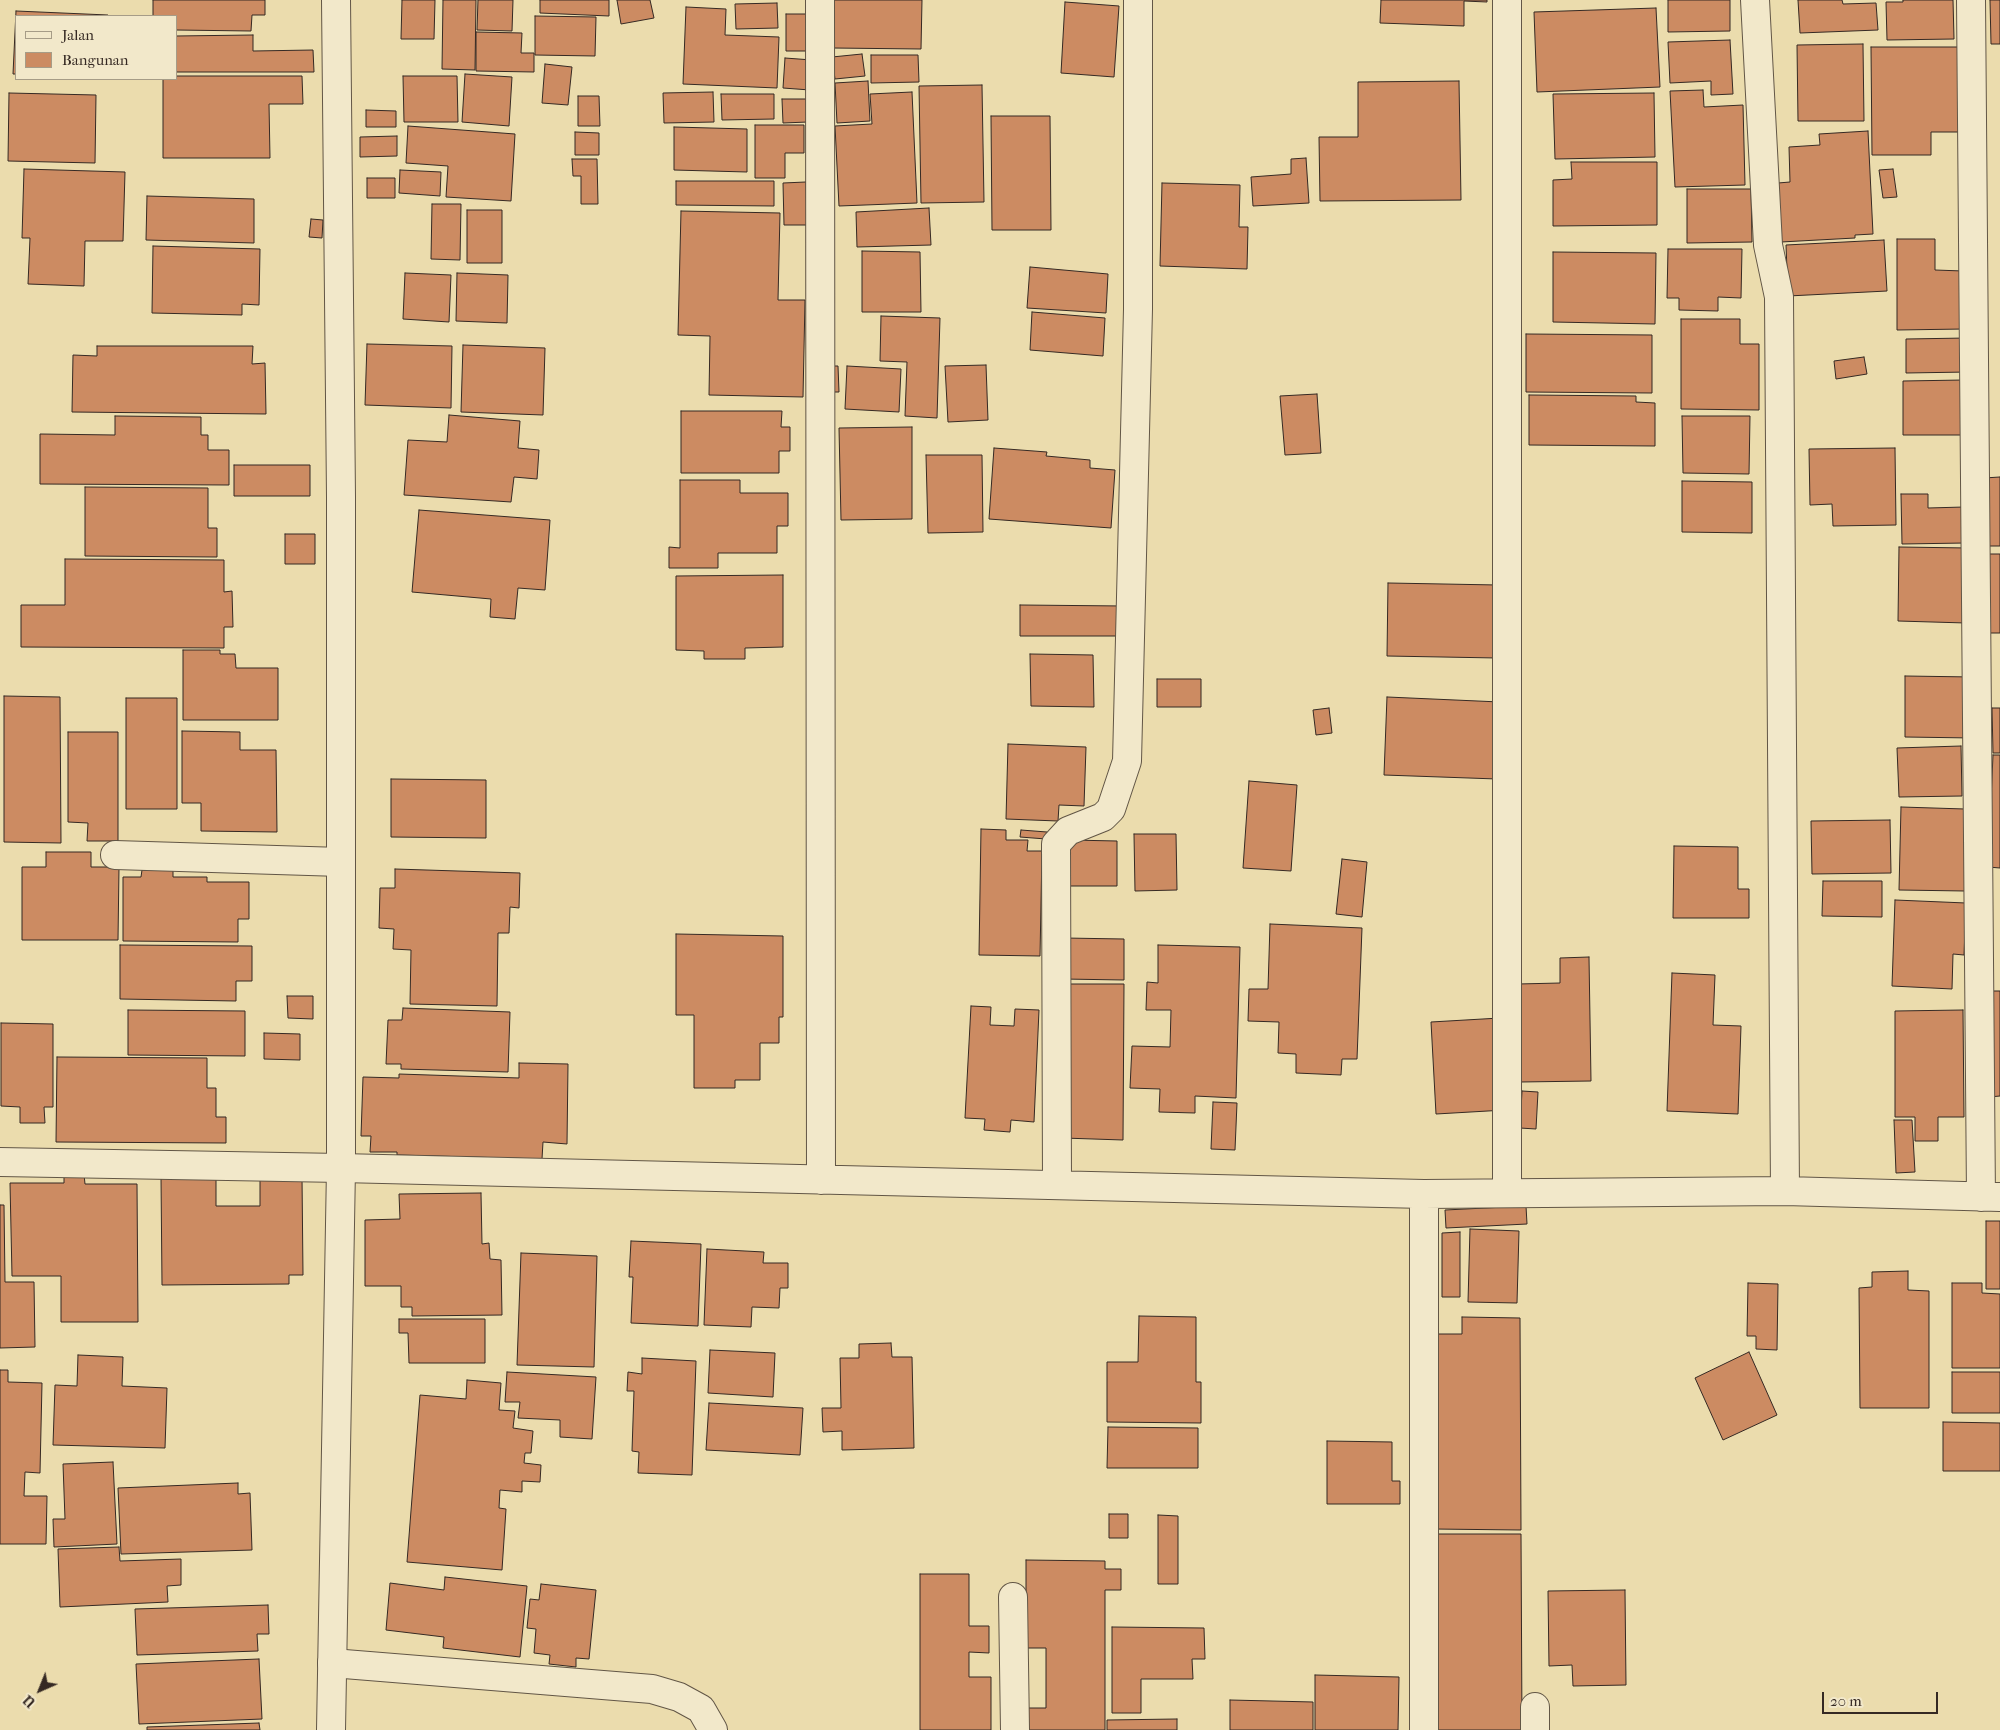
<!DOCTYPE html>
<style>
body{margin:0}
#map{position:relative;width:2000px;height:1730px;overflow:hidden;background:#ebdcad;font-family:"IM FELL French Canon",serif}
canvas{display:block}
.legend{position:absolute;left:15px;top:15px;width:162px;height:65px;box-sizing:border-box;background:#f2e8ca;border:1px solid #a69c87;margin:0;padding:6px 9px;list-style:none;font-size:15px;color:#352923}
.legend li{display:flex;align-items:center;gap:10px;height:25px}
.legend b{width:25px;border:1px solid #a69c87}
.north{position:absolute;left:15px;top:1665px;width:50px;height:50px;-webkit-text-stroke:4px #f2e8ca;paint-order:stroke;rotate:224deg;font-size:14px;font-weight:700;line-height:20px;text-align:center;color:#352923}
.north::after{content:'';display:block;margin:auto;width:18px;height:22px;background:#352923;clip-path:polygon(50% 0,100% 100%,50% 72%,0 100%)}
.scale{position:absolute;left:1822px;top:1692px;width:116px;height:22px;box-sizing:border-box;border:2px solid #352923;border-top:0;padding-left:6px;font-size:15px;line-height:18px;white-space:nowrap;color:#352923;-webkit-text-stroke:4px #f2e8ca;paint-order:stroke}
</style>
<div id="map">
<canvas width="2000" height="1730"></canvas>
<ul class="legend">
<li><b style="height:6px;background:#f2e8ca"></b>Jalan</li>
<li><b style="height:14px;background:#cc8b62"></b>Bangunan</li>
</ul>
<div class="north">U</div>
<div class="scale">20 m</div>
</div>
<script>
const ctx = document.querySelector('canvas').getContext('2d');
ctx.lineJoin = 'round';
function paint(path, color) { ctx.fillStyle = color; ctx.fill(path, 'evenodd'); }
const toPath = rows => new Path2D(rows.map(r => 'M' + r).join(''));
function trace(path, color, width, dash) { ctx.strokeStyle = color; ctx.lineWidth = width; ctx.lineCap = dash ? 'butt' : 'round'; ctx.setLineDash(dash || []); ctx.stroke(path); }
const building = toPath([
 [153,0,265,0,265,15,252,15,251,31,176,30,176,16,153,16,153,0],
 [402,0,435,0,434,39,401,39,402,0],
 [443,0,476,0,475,70,442,69,443,0],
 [478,0,513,0,512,31,477,30,478,0],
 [540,0,609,0,609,16,540,13,540,0],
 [617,0,650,0,654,18,621,24,617,0],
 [833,0,922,0,921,49,833,48,833,0],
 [1381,0,1487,0,1487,2,1464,1,1464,26,1380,23,1381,0],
 [1668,0,1730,0,1730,31,1668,32,1668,0],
 [1798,0,1842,0,1843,4,1876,3,1878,30,1800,33,1798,0],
 [1903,0,1953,0,1954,39,1887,40,1886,2,1903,2,1903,0],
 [1990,0,2000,0,2000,44,1991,44,1990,0],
 [1065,2,1119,6,1114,77,1061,73,1065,2],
 [777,3,778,28,736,29,735,4,777,3],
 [686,7,726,9,725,35,779,37,777,88,683,84,686,7],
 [1656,8,1660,87,1537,92,1534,12,1656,8],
 [16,11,108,15,108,16,16,16,16,74,13,74,16,11],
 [786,14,812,14,812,51,786,51,786,14],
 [535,16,596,17,595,56,535,55,535,16],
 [476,32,522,33,521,53,534,53,534,72,476,71,476,32],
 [253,35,253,51,313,50,314,72,176,72,176,36,253,35],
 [1730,40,1733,94,1711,95,1711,81,1670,83,1668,42,1730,40],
 [1863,44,1864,121,1798,121,1797,45,1863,44],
 [1871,47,1964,47,1965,132,1931,132,1931,155,1872,155,1871,47],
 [862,54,865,76,835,79,832,57,862,54],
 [871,55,918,55,919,82,871,83,871,55],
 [785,58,812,60,810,90,783,88,785,58],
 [545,64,572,67,568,105,542,103,545,64],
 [465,74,512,77,509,126,462,122,465,74],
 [176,76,302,76,303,104,269,104,270,158,163,158,163,79,176,79,176,76],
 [403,76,457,76,458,122,404,122,403,76],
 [868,81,870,121,837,123,835,83,868,81],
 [1459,81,1461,200,1320,201,1319,137,1358,137,1358,82,1459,81],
 [982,85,984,202,921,203,919,86,982,85],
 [1703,90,1704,107,1743,105,1745,185,1675,187,1670,91,1703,90],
 [713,92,714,122,664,123,663,93,713,92],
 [912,92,917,203,839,206,835,126,872,124,870,94,912,92],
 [9,93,96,95,95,163,8,161,9,93],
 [1654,93,1655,157,1555,159,1553,94,1654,93],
 [721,94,774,94,774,119,722,120,721,94],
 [578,96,599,96,600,126,578,126,578,96],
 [782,99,808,99,808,122,783,123,782,99],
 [366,110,396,111,396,127,366,127,366,110],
 [991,116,1050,116,1051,230,992,230,991,116],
 [755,125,804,125,804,153,785,153,785,178,755,178,755,125],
 [408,126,515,134,511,201,446,197,448,166,406,163,408,126],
 [674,127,747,129,747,172,674,170,674,127],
 [1868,131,1873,234,1855,235,1855,238,1781,242,1778,183,1790,182,1789,147,1820,145,1819,134,1868,131],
 [575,132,599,133,599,155,575,155,575,132],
 [397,136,397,156,360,157,360,137,397,136],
 [1306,158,1309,203,1253,206,1251,177,1291,174,1291,159,1306,158],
 [572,159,597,159,598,204,581,204,581,176,573,176,572,159],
 [1571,162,1657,162,1657,225,1553,226,1553,180,1572,179,1571,162],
 [24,169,125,172,123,241,85,241,84,286,28,284,30,238,22,238,24,169],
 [1893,169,1897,197,1883,198,1879,170,1893,169],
 [400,170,441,172,440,196,399,193,400,170],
 [367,178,395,178,395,198,367,198,367,178],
 [676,181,774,181,774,206,676,205,676,181],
 [806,182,807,225,784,225,783,183,806,182],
 [1162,183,1240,185,1239,227,1248,227,1247,269,1160,266,1162,183],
 [1687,189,1751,189,1752,242,1687,243,1687,189],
 [147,196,254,199,254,243,146,240,147,196],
 [432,204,461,204,460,260,431,259,432,204],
 [929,208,931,245,857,247,856,212,929,208],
 [467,210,502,210,502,263,467,263,467,210],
 [681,211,780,213,778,300,805,300,803,397,709,395,710,336,678,335,681,211],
 [311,219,323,220,322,238,309,237,311,219],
 [1897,239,1935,239,1935,270,1963,271,1964,329,1897,330,1897,239],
 [1884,240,1887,291,1788,296,1786,245,1884,240],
 [153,246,260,249,259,305,242,304,242,315,152,313,153,246],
 [1668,249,1742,249,1741,298,1718,297,1718,311,1679,310,1679,298,1667,298,1668,249],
 [862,251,920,252,921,312,862,312,862,251],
 [1553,252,1656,253,1655,324,1553,322,1553,252],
 [1030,267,1108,274,1106,313,1027,308,1030,267],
 [405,273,451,275,449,322,403,319,405,273],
 [457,273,508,275,507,323,456,321,457,273],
 [1032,312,1105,318,1103,356,1030,350,1032,312],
 [881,316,940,318,937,418,905,416,907,362,880,361,881,316],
 [1681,319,1740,319,1740,344,1759,344,1759,410,1681,409,1681,319],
 [1526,334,1652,335,1652,393,1526,392,1526,334],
 [1967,338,1968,372,1906,373,1906,339,1967,338],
 [367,344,452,346,451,408,365,405,367,344],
 [463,345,545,348,543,415,461,412,463,345],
 [97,346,253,346,252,364,265,363,266,414,72,412,73,355,97,356,97,346],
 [1864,357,1867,374,1836,379,1834,361,1864,357],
 [986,365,988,420,948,422,945,366,986,365],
 [832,366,838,366,839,392,833,392,832,366],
 [847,366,901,369,899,412,845,409,847,366],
 [1964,380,1964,435,1903,435,1903,381,1964,380],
 [1317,394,1321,453,1285,455,1280,396,1317,394],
 [1529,395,1636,396,1636,402,1655,403,1655,446,1529,445,1529,395],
 [681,411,782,411,781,427,790,427,790,451,779,451,779,473,681,473,681,411],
 [449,415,520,421,518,448,539,450,537,479,514,477,511,502,404,495,408,440,447,442,449,415],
 [115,416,201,417,201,435,208,435,208,450,229,450,229,485,40,484,40,434,115,435,115,416],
 [1682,416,1750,416,1749,474,1683,473,1682,416],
 [912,427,912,519,841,520,839,428,912,427],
 [994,448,1047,452,1046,456,1090,460,1090,468,1115,470,1111,528,989,519,994,448],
 [1895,448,1896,525,1833,526,1832,504,1810,505,1809,449,1895,448],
 [926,455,982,455,983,532,928,533,926,455],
 [234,465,310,465,310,496,234,496,234,465],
 [2000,477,2000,546,1987,546,1984,478,2000,477],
 [680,480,740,480,740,493,788,493,788,526,777,526,777,553,718,553,718,568,669,568,669,547,680,548,680,480],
 [1682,481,1752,482,1752,533,1682,532,1682,481],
 [85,487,208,488,208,528,217,528,217,557,85,556,85,487],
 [1901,494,1928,494,1928,508,1964,507,1965,543,1902,544,1901,494],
 [419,510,550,520,545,590,518,588,515,619,490,617,491,599,412,592,419,510],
 [285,534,315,534,315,564,285,564,285,534],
 [1899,547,1968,548,1966,623,1898,621,1899,547],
 [1987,554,2000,554,2000,633,1986,633,1987,554],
 [65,559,224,560,224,592,232,591,233,627,224,627,224,648,21,647,21,605,65,605,65,559],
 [783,575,783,647,745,648,745,659,704,659,704,651,676,650,676,576,783,575],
 [1388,583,1498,585,1497,658,1387,656,1388,583],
 [1020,605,1124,606,1123,636,1020,636,1020,605],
 [183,650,220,650,220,654,235,654,236,668,278,668,278,720,183,720,183,650],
 [1030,654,1093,655,1094,707,1031,706,1030,654],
 [1905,676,1973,677,1973,738,1905,737,1905,676],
 [1157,679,1201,679,1201,707,1157,707,1157,679],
 [4,696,60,697,61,843,4,842,4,696],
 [1387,697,1500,702,1497,779,1384,775,1387,697],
 [126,698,177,698,177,809,126,809,126,698],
 [1329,708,1332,733,1316,735,1313,710,1329,708],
 [1992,708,2000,708,2000,753,1993,753,1992,708],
 [182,731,240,732,240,750,276,750,277,832,201,831,201,803,182,803,182,731],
 [68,732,118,732,118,841,87,841,88,823,68,822,68,732],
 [1008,744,1086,747,1084,806,1059,805,1058,821,1006,819,1008,744],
 [1961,746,1962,796,1899,797,1897,748,1961,746],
 [1993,755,2000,755,2000,868,1988,867,1993,755],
 [391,779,486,780,486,838,391,837,391,779],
 [1249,781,1297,785,1291,871,1243,868,1249,781],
 [1901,807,1965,809,1965,891,1899,890,1901,807],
 [1890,820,1891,873,1812,874,1811,821,1890,820],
 [981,829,1006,830,1006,840,1028,840,1027,851,1042,851,1040,956,979,955,981,829],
 [1021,830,1047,832,1046,839,1020,837,1021,830],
 [1134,834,1176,834,1177,890,1135,891,1134,834],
 [1070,840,1117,841,1117,886,1070,886,1070,840],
 [1674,846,1738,847,1738,889,1749,889,1749,918,1673,918,1674,846],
 [46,852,91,852,91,867,119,867,118,940,22,940,22,867,46,867,46,852],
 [1342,859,1367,862,1362,917,1336,914,1342,859],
 [395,869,520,873,519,908,510,907,509,933,498,933,497,1006,410,1004,411,950,393,949,394,929,379,928,380,888,395,888,395,869],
 [142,870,173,870,173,877,207,877,207,882,249,882,249,919,238,919,238,942,123,941,123,877,141,877,142,870],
 [1823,881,1882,881,1882,917,1822,916,1823,881],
 [1895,900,1966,903,1964,955,1953,954,1952,989,1892,986,1895,900],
 [1270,924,1362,928,1357,1059,1342,1059,1341,1075,1296,1073,1296,1054,1278,1053,1279,1022,1248,1021,1249,989,1268,989,1270,924],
 [676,934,783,936,783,1017,779,1017,779,1043,760,1043,760,1080,735,1080,735,1088,694,1088,694,1015,676,1015,676,934],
 [1064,938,1124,939,1124,980,1063,979,1064,938],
 [120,945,252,946,252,981,236,981,236,1001,120,999,120,945],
 [1158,945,1240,947,1236,1098,1195,1096,1195,1113,1159,1112,1160,1089,1130,1088,1132,1046,1170,1047,1171,1010,1146,1010,1147,982,1158,983,1158,945],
 [1589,957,1591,1081,1520,1082,1518,984,1560,983,1560,958,1589,957],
 [1672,973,1715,975,1713,1025,1741,1026,1738,1114,1667,1111,1672,973],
 [1064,984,1124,984,1123,1140,1063,1138,1064,984],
 [1988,991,2000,991,2000,1096,1989,1097,1988,991],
 [287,996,313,996,313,1019,288,1018,287,996],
 [971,1006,991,1007,990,1025,1014,1026,1015,1009,1039,1010,1034,1122,1011,1120,1010,1132,984,1130,985,1119,965,1118,971,1006],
 [403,1008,510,1012,508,1072,401,1069,401,1064,386,1064,388,1020,402,1020,403,1008],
 [128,1010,245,1011,245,1056,128,1055,128,1010],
 [1963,1010,1964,1117,1938,1117,1938,1141,1915,1141,1915,1117,1895,1117,1895,1011,1963,1010],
 [1500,1018,1505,1110,1436,1114,1431,1022,1500,1018],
 [1,1023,53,1024,53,1107,44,1107,45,1123,20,1123,20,1107,1,1106,1,1023],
 [264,1033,300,1034,300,1060,264,1059,264,1033],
 [57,1057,207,1058,207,1088,216,1088,216,1117,226,1117,226,1143,56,1142,57,1057],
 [519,1063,568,1064,567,1144,543,1142,542,1159,397,1155,397,1152,370,1152,371,1136,361,1136,363,1077,399,1078,399,1074,519,1078,519,1063],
 [1522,1091,1538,1092,1536,1129,1520,1128,1522,1091],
 [1213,1102,1237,1103,1235,1150,1211,1149,1213,1102],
 [1894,1120,1912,1120,1915,1172,1896,1173,1894,1120],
 [64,1174,84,1174,85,1184,137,1184,138,1322,61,1322,61,1276,12,1276,10,1183,64,1183,64,1174],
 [260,1176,302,1177,303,1275,289,1275,289,1284,162,1285,161,1177,216,1177,216,1206,260,1206,260,1176],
 [481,1193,482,1244,489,1243,490,1259,501,1260,502,1315,412,1316,412,1307,401,1307,401,1286,365,1286,365,1220,400,1219,399,1194,481,1193],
 [0,1205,4,1205,5,1282,34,1282,35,1347,0,1348,0,1205],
 [1526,1206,1527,1224,1446,1228,1445,1210,1526,1206],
 [1986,1221,2000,1221,2000,1289,1986,1289,1986,1221],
 [1470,1229,1519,1231,1517,1303,1468,1302,1470,1229],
 [1460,1232,1460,1297,1442,1297,1442,1233,1460,1232],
 [631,1241,701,1244,698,1326,631,1323,633,1277,629,1277,631,1241],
 [707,1249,764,1252,763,1263,788,1263,788,1288,780,1288,779,1308,752,1307,751,1327,704,1325,707,1249],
 [521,1253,597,1256,594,1367,517,1365,521,1253],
 [1908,1271,1908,1290,1929,1291,1929,1408,1860,1408,1859,1288,1872,1287,1872,1272,1908,1271],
 [1748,1283,1778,1284,1777,1350,1756,1349,1756,1336,1747,1336,1748,1283],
 [1952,1283,1982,1283,1982,1293,2000,1294,2000,1368,1952,1368,1952,1283],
 [1139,1316,1196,1317,1196,1382,1201,1382,1201,1423,1107,1422,1107,1362,1138,1362,1139,1316],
 [1462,1317,1520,1318,1521,1530,1433,1529,1432,1334,1462,1334,1462,1317],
 [399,1319,485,1319,485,1363,409,1363,408,1333,399,1333,399,1319],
 [891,1343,892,1357,912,1357,914,1448,842,1450,842,1431,823,1432,822,1408,841,1408,840,1358,859,1358,859,1344,891,1343],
 [710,1350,775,1353,773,1397,708,1393,710,1350],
 [1749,1352,1777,1415,1723,1440,1695,1378,1749,1352],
 [78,1355,123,1357,122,1386,167,1388,165,1448,53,1445,55,1385,77,1386,78,1355],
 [642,1358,696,1361,692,1475,638,1473,639,1452,632,1451,634,1391,627,1391,628,1372,642,1374,642,1358],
 [0,1370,8,1370,8,1382,42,1383,40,1473,25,1472,24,1496,47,1496,46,1544,0,1544,0,1370],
 [507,1372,596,1377,592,1439,560,1437,560,1420,518,1418,520,1402,505,1402,507,1372],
 [1952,1372,2000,1372,2000,1413,1952,1413,1952,1372],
 [467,1380,501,1383,499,1410,515,1411,513,1428,533,1431,531,1453,525,1453,524,1463,541,1465,540,1482,522,1481,522,1492,500,1490,499,1508,506,1509,502,1570,407,1562,420,1395,466,1399,467,1380],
 [709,1403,803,1408,800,1455,706,1450,709,1403],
 [1943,1422,2000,1423,2000,1471,1943,1471,1943,1422],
 [1108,1427,1198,1428,1198,1468,1107,1468,1108,1427],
 [1327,1441,1392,1442,1392,1481,1400,1481,1400,1504,1327,1504,1327,1441],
 [113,1462,117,1544,54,1547,53,1519,65,1519,63,1464,113,1462],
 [238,1483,238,1494,250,1493,252,1550,121,1554,118,1488,238,1483],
 [1109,1514,1128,1514,1128,1538,1109,1538,1109,1514],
 [1158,1515,1178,1516,1178,1584,1158,1584,1158,1515],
 [1436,1534,1521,1534,1522,1730,1436,1730,1436,1534],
 [119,1547,120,1561,181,1559,181,1585,167,1586,168,1602,60,1607,58,1549,119,1547],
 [1026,1560,1105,1561,1105,1569,1121,1569,1121,1590,1105,1590,1105,1730,1026,1730,1026,1708,1046,1708,1046,1648,1026,1648,1026,1560],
 [920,1574,969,1574,969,1626,989,1626,989,1653,969,1652,969,1677,991,1677,991,1730,920,1730,920,1574],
 [445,1577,527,1586,520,1657,443,1648,444,1637,386,1630,390,1583,444,1590,445,1577],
 [541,1584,596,1590,589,1659,576,1658,576,1667,549,1664,550,1655,534,1653,536,1629,527,1628,530,1599,539,1600,541,1584],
 [1625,1590,1626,1685,1573,1686,1572,1665,1549,1666,1548,1591,1625,1590],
 [268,1605,269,1634,257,1634,258,1651,137,1655,135,1609,268,1605],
 [1112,1627,1204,1628,1205,1659,1192,1659,1193,1679,1141,1679,1141,1713,1112,1713,1112,1627],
 [259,1659,262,1719,139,1724,136,1664,259,1659],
 [1315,1675,1399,1677,1398,1730,1315,1730,1315,1675],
 [1230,1700,1313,1702,1313,1730,1230,1730,1230,1700],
 [1177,1719,1177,1730,1107,1730,1107,1720,1177,1719],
 [259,1723,260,1730,147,1730,147,1727,259,1723]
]);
const minor = toPath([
 [820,0,821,1180],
 [1755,0,1768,245,1779,297,1785,1191],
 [1971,0,1981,1197],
 [115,855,341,862],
 [0,1162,341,1168,1424,1194,1785,1191,2000,1197],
 [1057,1185,1056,844,1068,831,1103,817,1111,809,1127,761,1138,309,1138,0],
 [1507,1193,1507,0],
 [1013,1597,1015,1730],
 [332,1663,652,1689,679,1697,701,1709,713,1730],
 [1535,1707,1535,1730],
 [1424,1730,1424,1194]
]);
const tertiary = toPath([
 [331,1730,341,1168,341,497,336,0]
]);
paint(building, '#cc8b62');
trace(building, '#352923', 1);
trace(minor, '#625646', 30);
trace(tertiary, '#625646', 30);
trace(minor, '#f2e8ca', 28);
trace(tertiary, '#f2e8ca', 28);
</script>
